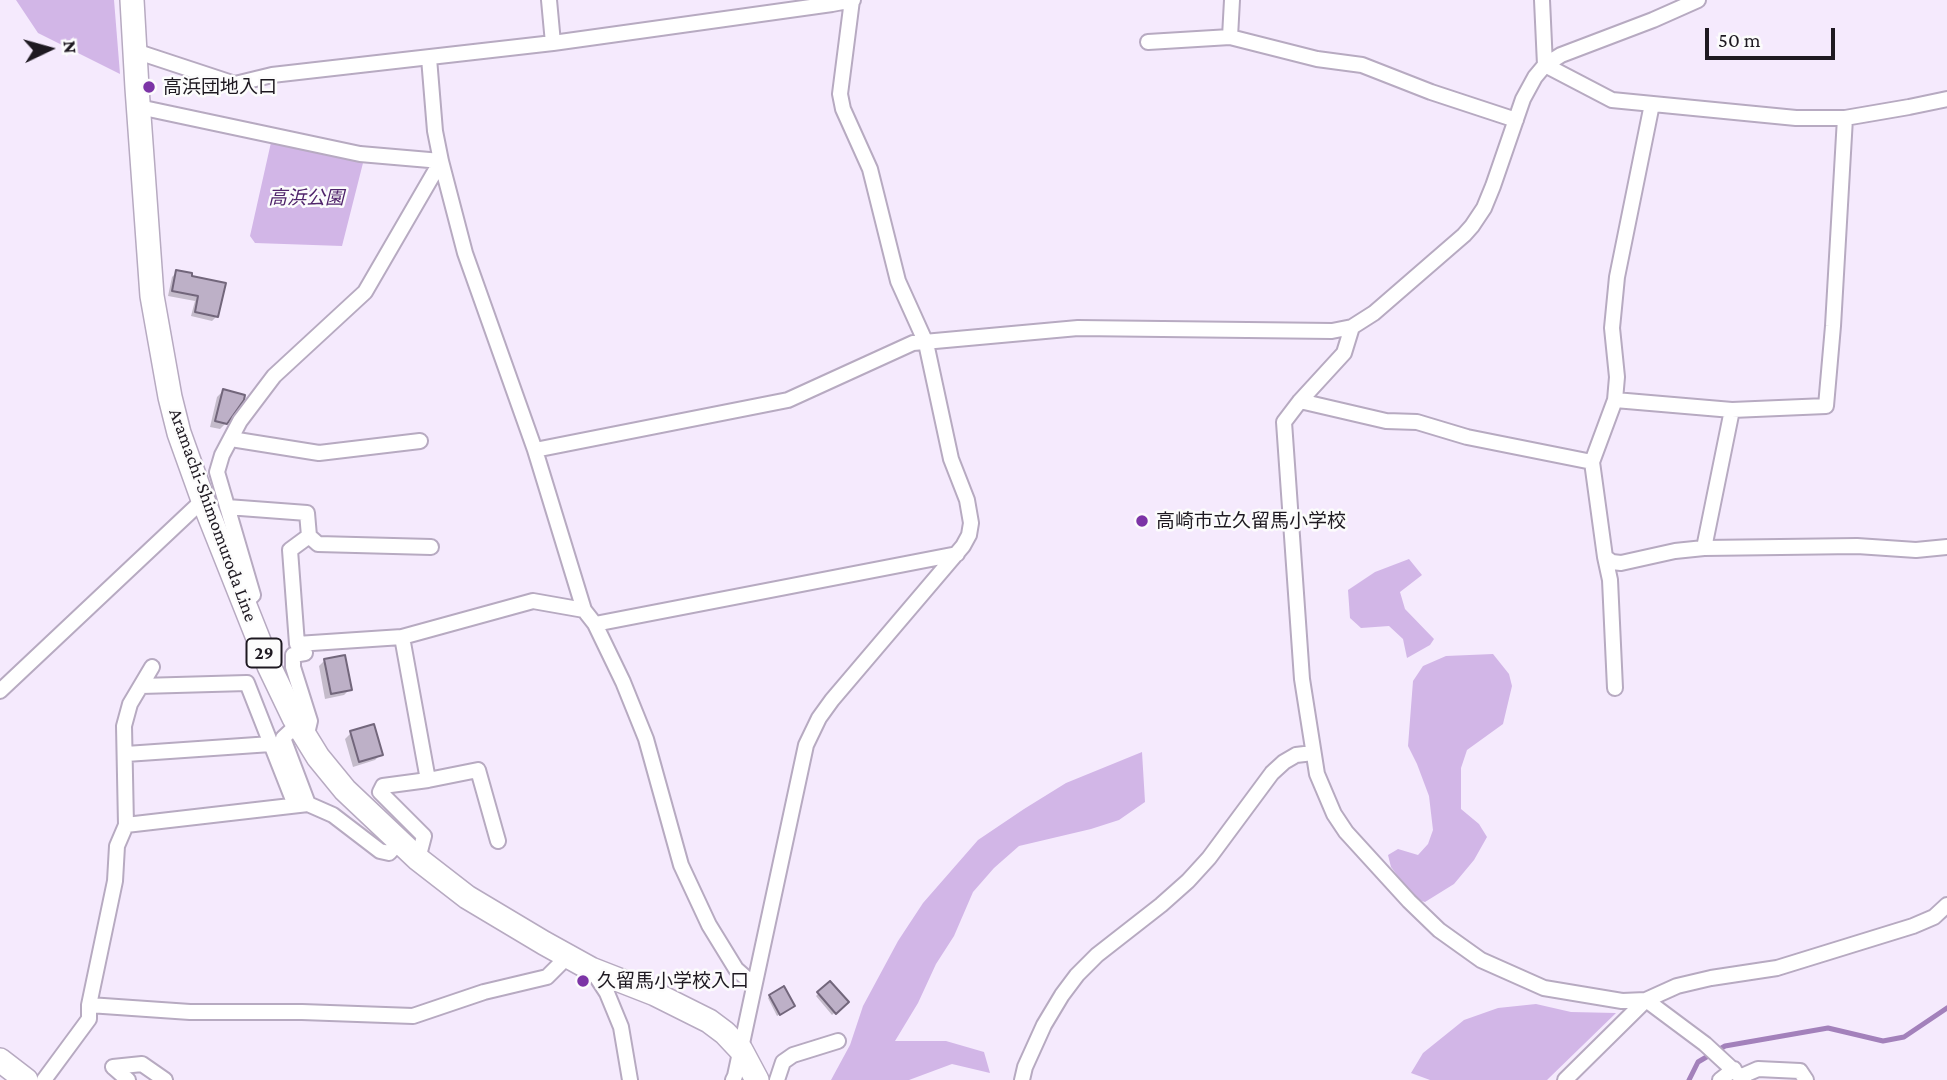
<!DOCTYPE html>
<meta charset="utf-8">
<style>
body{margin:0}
#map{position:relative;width:1947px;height:1080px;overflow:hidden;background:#f5eafd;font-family:"Crimson Pro",serif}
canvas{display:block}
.north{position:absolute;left:14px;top:14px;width:70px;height:70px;-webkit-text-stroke:5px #fcfcfc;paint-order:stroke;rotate:85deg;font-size:19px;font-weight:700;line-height:28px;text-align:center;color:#1e1921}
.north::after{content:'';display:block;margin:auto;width:24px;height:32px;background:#1e1921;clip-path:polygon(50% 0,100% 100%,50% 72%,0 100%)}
.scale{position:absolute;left:1705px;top:28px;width:130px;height:32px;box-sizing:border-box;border:4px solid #1e1921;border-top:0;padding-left:9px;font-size:21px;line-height:24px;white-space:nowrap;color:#1e1921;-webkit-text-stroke:5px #fcfcfc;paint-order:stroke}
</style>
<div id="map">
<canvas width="1947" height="1080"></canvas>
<div class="north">N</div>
<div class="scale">50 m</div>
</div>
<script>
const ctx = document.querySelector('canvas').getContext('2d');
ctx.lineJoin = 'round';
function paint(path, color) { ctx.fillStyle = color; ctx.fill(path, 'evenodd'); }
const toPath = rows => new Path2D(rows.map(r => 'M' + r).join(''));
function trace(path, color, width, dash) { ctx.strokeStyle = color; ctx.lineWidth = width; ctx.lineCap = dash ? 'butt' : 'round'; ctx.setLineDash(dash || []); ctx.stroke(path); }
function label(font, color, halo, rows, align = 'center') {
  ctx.font = font + ' "Crimson Pro","Noto Sans JP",serif'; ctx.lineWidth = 5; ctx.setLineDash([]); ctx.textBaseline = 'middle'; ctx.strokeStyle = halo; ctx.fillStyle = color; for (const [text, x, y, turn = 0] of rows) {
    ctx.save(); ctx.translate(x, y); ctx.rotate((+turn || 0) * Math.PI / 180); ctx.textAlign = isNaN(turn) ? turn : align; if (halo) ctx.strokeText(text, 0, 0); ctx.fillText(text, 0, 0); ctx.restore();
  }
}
const green = toPath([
 [16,0,114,0,120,74,38,33],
 [272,138,364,159,342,246,255,243,250,236],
 [1409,559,1422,575,1400,592,1405,609,1434,639,1430,645,1407,658,1403,639,1389,626,1361,628,1350,618,1348,590,1375,572],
 [1493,654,1509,674,1512,686,1503,724,1467,750,1461,768,1461,809,1479,824,1487,837,1474,860,1454,884,1425,902,1415,899,1391,867,1388,855,1398,849,1418,855,1428,844,1433,830,1429,796,1417,764,1408,746,1413,681,1423,666,1446,656],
 [1142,752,1145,802,1119,820,1091,829,1019,846,994,868,973,892,954,936,936,964,918,1003,895,1041,946,1041,984,1052,990,1073,952,1064,909,1080,831,1080,850,1045,863,1006,898,941,923,903,978,840,1024,809,1066,783],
 [1536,1004,1571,1012,1616,1013,1547,1080,1430,1080,1411,1073,1423,1053,1464,1020,1498,1008]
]);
const shadow = toPath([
 [177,272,190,277,217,316,212,321,191,316,195,301,168,296,172,277],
 [223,391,226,423,220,429,210,427,217,397],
 [325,660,350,689,344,695,325,699,319,666],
 [351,733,381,754,375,760,353,767,345,739],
 [829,983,846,1002,832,1015,816,996],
 [770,996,790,1008,777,1016,768,998]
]);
const stream = toPath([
 [1689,1080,1698,1062,1725,1046,1828,1028,1883,1041,1904,1037,1947,1008]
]);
const building = toPath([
 [176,270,192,273,192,276,226,283,218,317,195,312,198,296,172,291,176,270],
 [223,389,245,395,244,400,227,424,215,421,223,389],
 [345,655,352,690,331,694,324,659,345,655],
 [374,724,383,755,359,762,350,731,374,724],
 [830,981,849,1002,836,1014,817,992,830,981],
 [784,986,795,1006,780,1015,769,995,784,986]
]);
const street = toPath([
 [549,0,553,43],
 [1542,0,1545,65,1612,100,1796,118,1845,118,1909,107,1947,99],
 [1230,37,1232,0],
 [1148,42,1230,37,1317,59,1362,65,1431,92,1516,120],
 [135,51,235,84,272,75,553,43,832,4,853,0],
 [429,58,435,131,441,161,465,253,535,450,584,610,595,624,623,682,646,739,681,865,709,925,736,969,754,985],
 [1652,104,1617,277,1612,328,1617,377,1615,400,1592,462,1605,557,1612,562,1621,563,1675,551,1704,548,1857,546,1916,550,1947,547],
 [139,107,360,154,441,161,365,292,274,376,240,421,222,455,217,472,253,595,244,603],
 [1352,327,1344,353,1300,401,1284,422,1302,679,1317,774,1334,814,1346,832,1409,901,1439,930,1481,960,1544,988,1622,1001,1646,1000,1705,1044,1744,1080],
 [1615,400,1732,410,1826,406,1833,326,1845,118],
 [1300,401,1386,421,1417,422,1467,437,1592,462],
 [231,439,319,453,420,441],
 [535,450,788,400,913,343,1078,328,1332,331,1352,327,1374,313,1464,235,1472,226,1484,208,1493,186,1523,99,1535,77,1545,65,1561,55,1653,20,1698,0],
 [227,507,307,513,309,536,290,550,297,644,402,637,533,601,584,610],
 [309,536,318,544,431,547],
 [1704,548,1732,410],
 [1605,557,1610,580,1615,688],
 [595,624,957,554],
 [402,637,428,780,383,786,380,792,424,836,418,859],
 [305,653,293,655,293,667,310,721,306,738],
 [141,686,247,683,295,805],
 [0,691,203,500],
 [298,724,283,738,308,804],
 [126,754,271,744],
 [428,780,478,770,498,841],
 [126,825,124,726,130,704,152,667],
 [592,970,607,993,621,1027,630,1080],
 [89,1005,190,1012,302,1012,413,1016,484,992,547,977,568,956],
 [113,1067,142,1064,165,1080],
 [113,1067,128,1080],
 [1742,1076,1758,1069,1800,1071,1806,1080],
 [44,1080,89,1019,89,1005,115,881,117,846,126,825,308,804,333,815,380,851,389,853,399,842],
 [733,1080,735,1076,806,745,819,718,832,700,963,546,969,535,971,523,967,500,951,459,926,343,898,281,870,169,843,109,840,94,852,0],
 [777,1080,783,1062,793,1055,838,1041],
 [1022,1080,1025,1067,1044,1025,1062,995,1077,975,1097,955,1161,905,1188,881,1209,858,1272,773,1284,762,1296,755,1313,753],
 [1565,1080,1646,1000,1677,986,1711,978,1777,968,1913,926,1934,917,1947,905],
 [1720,1080,1734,1069]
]);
const primary = toPath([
 [132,0,137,88,152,296,170,397,179,433,203,500,269,666,294,718,318,757,345,790,418,859,467,897,544,943,591,969,655,994,709,1021,725,1033,741,1050,757,1080],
 [0,1060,26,1080]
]);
const markers = [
 [149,87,7,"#7c34a6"],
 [1142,521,7,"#7c34a6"],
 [583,981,7,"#7c34a6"]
];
const shields = [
 [264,653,35]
];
const shieldNames = [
 ["29",264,653]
];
const poiNames = [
 ["高浜団地入口",163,87],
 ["高崎市立久留馬小学校",1156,521],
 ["久留馬小学校入口",597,981]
];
const parkNames = [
 ["高浜公園",306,198]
];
const streetNames = [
 ["Aramachi-Shimomuroda Line",213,515,70]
];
paint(green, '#d2b6e7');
paint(shadow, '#0003');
trace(stream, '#a381bb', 5);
paint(building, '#bdb0c7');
trace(building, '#72667b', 2);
trace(street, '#b7aac1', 18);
trace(primary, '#b7aac1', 26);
trace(street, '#fff', 14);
trace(primary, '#fff', 23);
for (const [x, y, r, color] of markers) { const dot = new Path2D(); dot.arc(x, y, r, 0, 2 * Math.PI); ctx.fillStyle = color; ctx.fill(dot); trace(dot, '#fcfcfc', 2.5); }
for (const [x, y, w] of shields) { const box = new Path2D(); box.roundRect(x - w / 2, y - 14.5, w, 29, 5); ctx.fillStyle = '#fcfcfc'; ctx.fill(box); trace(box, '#1e1921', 2); }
label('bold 18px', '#1e1921', null, shieldNames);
label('19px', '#1e1921', '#fcfcfc', poiNames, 'left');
label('italic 19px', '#50246b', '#fcfcfc', parkNames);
label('19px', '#1e1921', '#fcfcfc', streetNames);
</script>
